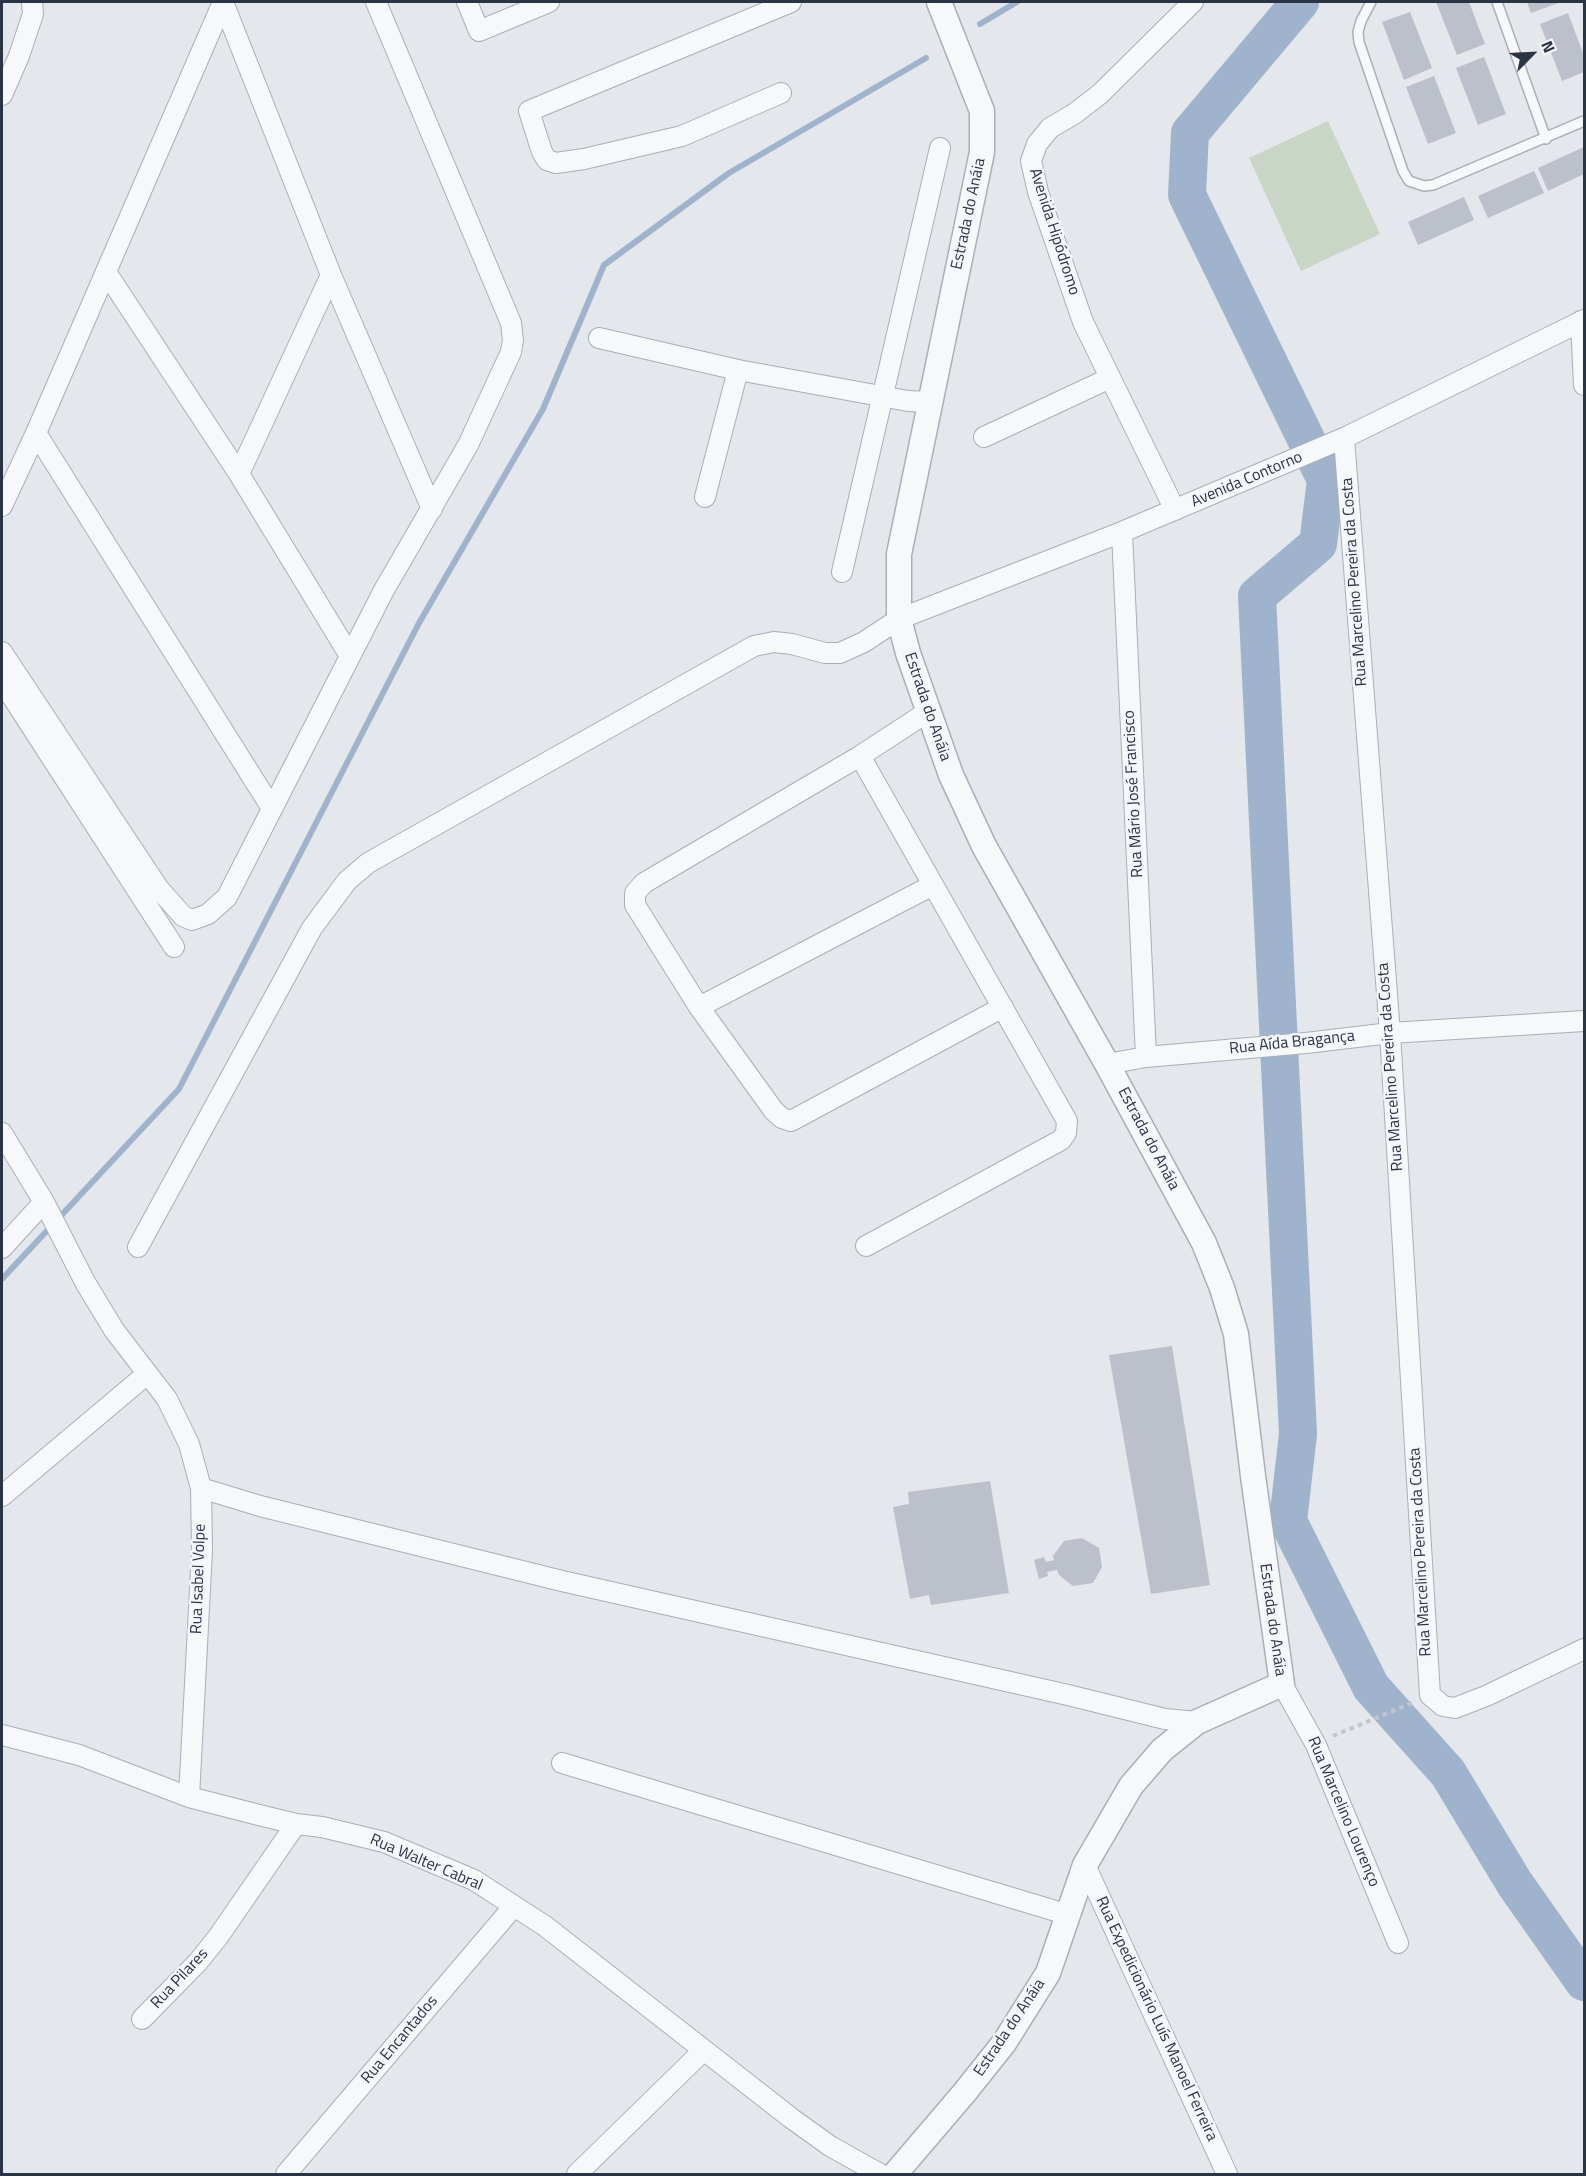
<!DOCTYPE html>
<meta charset="utf-8">
<style>
body{margin:0}
#map{position:relative;width:1586px;height:2176px;overflow:hidden;background:#e4e7ec;font-family:"Titillium Web",sans-serif}
canvas{display:block}
.frame{position:absolute;inset:0;border:3px solid #2b3445;pointer-events:none}
.north{position:absolute;left:1502px;top:24px;width:60px;height:60px;-webkit-text-stroke:4px #f4f6f9;paint-order:stroke;rotate:66deg;font-size:16px;font-weight:700;line-height:24px;text-align:center;color:#2b3445}
.north::after{content:'';display:block;margin:auto;width:21px;height:27px;background:#2b3445;clip-path:polygon(50% 0,100% 100%,50% 72%,0 100%)}
</style>
<div id="map">
<canvas width="1586" height="2176"></canvas>
<div class="frame"></div>
<div class="north">N</div>
</div>
<script>
const ctx = document.querySelector('canvas').getContext('2d');
ctx.lineJoin = 'round';
function paint(path, color) { ctx.fillStyle = color; ctx.fill(path, 'evenodd'); }
const toPath = rows => new Path2D(rows.map(r => 'M' + r).join(''));
function trace(path, color, width, dash) { ctx.strokeStyle = color; ctx.lineWidth = width; ctx.lineCap = dash ? 'butt' : 'round'; ctx.setLineDash(dash || []); ctx.stroke(path); }
function label(font, color, halo, rows, align = 'center') {
  ctx.font = font + ' "Titillium Web",sans-serif'; ctx.lineWidth = 5; ctx.setLineDash([]); ctx.textBaseline = 'middle'; ctx.strokeStyle = halo; ctx.fillStyle = color; for (const [text, x, y, turn = 0] of rows) {
    ctx.save(); ctx.translate(x, y); ctx.rotate((+turn || 0) * Math.PI / 180); ctx.textAlign = isNaN(turn) ? turn : align; if (halo) ctx.strokeText(text, 0, 0); ctx.fillText(text, 0, 0); ctx.restore();
  }
}
const green = toPath([
 [1328,121,1380,234,1301,271,1249,158]
]);
const stream = toPath([
 [980,24,1017,2],
 [2,1279,179,1089,419,623,543,409,604,265,729,173,926,58]
]);
const river = toPath([
 [1300,2,1190,133,1187,195,1326,480,1318,544,1257,596,1298,1434,1288,1521,1371,1687,1448,1773,1515,1884,1584,1982]
]);
const building = toPath([
 [1436,2,1469,2,1485,44,1457,55],
 [1527,2,1561,2,1531,13],
 [1410,12,1432,68,1404,80,1382,22],
 [1568,13,1584,56,1584,72,1562,81,1540,24],
 [1484,57,1506,114,1478,125,1456,68],
 [1434,76,1456,133,1428,144,1406,87],
 [1584,147,1584,174,1548,191,1538,168],
 [1534,171,1544,193,1488,218,1478,196],
 [1464,197,1474,220,1418,245,1408,222],
 [1172,1346,1210,1585,1151,1594,1109,1355],
 [990,1481,1009,1593,931,1605,929,1595,910,1599,893,1507,909,1504,908,1492],
 [1082,1538,1099,1548,1102,1567,1093,1583,1073,1586,1059,1575,1057,1570,1047,1572,1048,1576,1039,1579,1034,1560,1044,1557,1046,1562,1054,1560,1053,1556,1064,1541]
]);
const path = toPath([
 [1333,1736,1414,1702]
]);
const service = toPath([
 [1371,2,1361,21,1358,32,1359,42,1403,171,1409,181,1424,186,1433,185,1584,121],
 [1497,2,1546,139]
]);
const minor = toPath([
 [223,2,331,275,432,509],
 [467,2,479,31,549,2],
 [781,93,682,136,584,159,556,163,547,160,542,152,529,111,791,2],
 [2,95,19,56,33,14,32,2],
 [106,272,239,474,350,656],
 [1581,321,1584,385],
 [599,338,738,370,908,401,930,402],
 [36,433,271,807],
 [984,437,1110,378],
 [1344,438,1390,1033,1430,1695,1443,1706,1455,1708,1486,1696,1584,1649],
 [239,474,331,275],
 [705,497,738,370],
 [2,506,36,433,223,2],
 [1175,510,1083,322,1038,192,1031,161,1037,144,1050,128,1074,114,1100,94,1193,2],
 [1122,532,1146,1057],
 [842,572,940,148],
 [2,652,159,889,183,916,192,920,208,914,227,897,384,590,468,445,511,352,513,340,511,323,376,2],
 [2,681,174,947],
 [929,711,860,756,644,883,635,893,635,905,699,1007,933,885],
 [860,756,1067,1121,1066,1133,1061,1140,866,1246],
 [699,1007,774,1111,782,1118,791,1121,1003,1007],
 [1107,1064,1146,1057,1306,1043,1390,1033,1584,1021],
 [2,1133,44,1202,85,1282,114,1330,167,1399,189,1444,201,1488,202,1551,189,1797],
 [138,1247,312,928,347,881,368,863,754,646,774,642,792,644,825,653,840,653,864,642,899,619,1122,532,1344,438,1584,320],
 [2,1248,44,1202],
 [201,1488,260,1506,562,1581,1068,1695,1165,1719,1197,1722],
 [2,1496,147,1374],
 [1282,1684,1316,1745,1398,1943],
 [2,1735,79,1755,189,1797,259,1815,296,1824,322,1827,384,1842,474,1880,545,1926,791,2118,830,2146,880,2174],
 [562,1763,1069,1915],
 [1085,1865,1227,2174],
 [142,2019,198,1962,218,1937,296,1824],
 [286,2174,514,1906],
 [577,2174,704,2050]
]);
const tertiary = toPath([
 [895,2174,965,2092,1004,2043,1048,1973,1085,1865,1131,1786,1162,1750,1197,1722,1282,1684,1253,1476,1236,1334,1222,1288,1204,1243,1107,1064,984,846,951,775,908,653,899,619,899,554,905,525,982,152,982,111,939,2]
]);
const streetNames = [
 ["Estrada do Anáia",969,214,-78],
 ["Avenida Hipódromo",1054,232,72],
 ["Avenida Contorno",1247,480,-23],
 ["Rua Marcelino Pereira da Costa",1355,582,-94],
 ["Estrada do Anáia",927,707,71],
 ["Rua Mário José Francisco",1134,794,-93],
 ["Rua Aída Bragança",1292,1043,-6],
 ["Rua Marcelino Pereira da Costa",1391,1067,-94],
 ["Estrada do Anáia",1148,1139,62],
 ["Rua Marcelino Pereira da Costa",1421,1552,-93],
 ["Rua Isabel Volpe",199,1579,-88],
 ["Estrada do Anáia",1272,1620,82],
 ["Rua Marcelino Lourenço",1343,1812,67],
 ["Rua Walter Cabral",426,1863,23],
 ["Rua Pilares",180,1979,-47],
 ["Rua Expedicionário Luís Manoel Ferreira",1156,2019,65],
 ["Estrada do Anáia",1010,2028,-56],
 ["Rua Encantados",400,2040,-50]
];
paint(green, '#c9d6c5');
trace(stream, '#9fb4cc', 6);
trace(river, '#9fb4cc', 38);
paint(building, '#bbc0ca');
trace(service, '#a9aeb7', 12);
trace(minor, '#a9aeb7', 22);
trace(tertiary, '#a9aeb7', 27);
trace(path, '#c2c5cb', 4, [4.5, 4.5]);
trace(service, '#f7f8fa', 9);
trace(minor, '#f7f8fa', 20);
trace(tertiary, '#f7f8fa', 24);
label('16px', '#2b3445', '#f4f6f9', streetNames);
</script>
